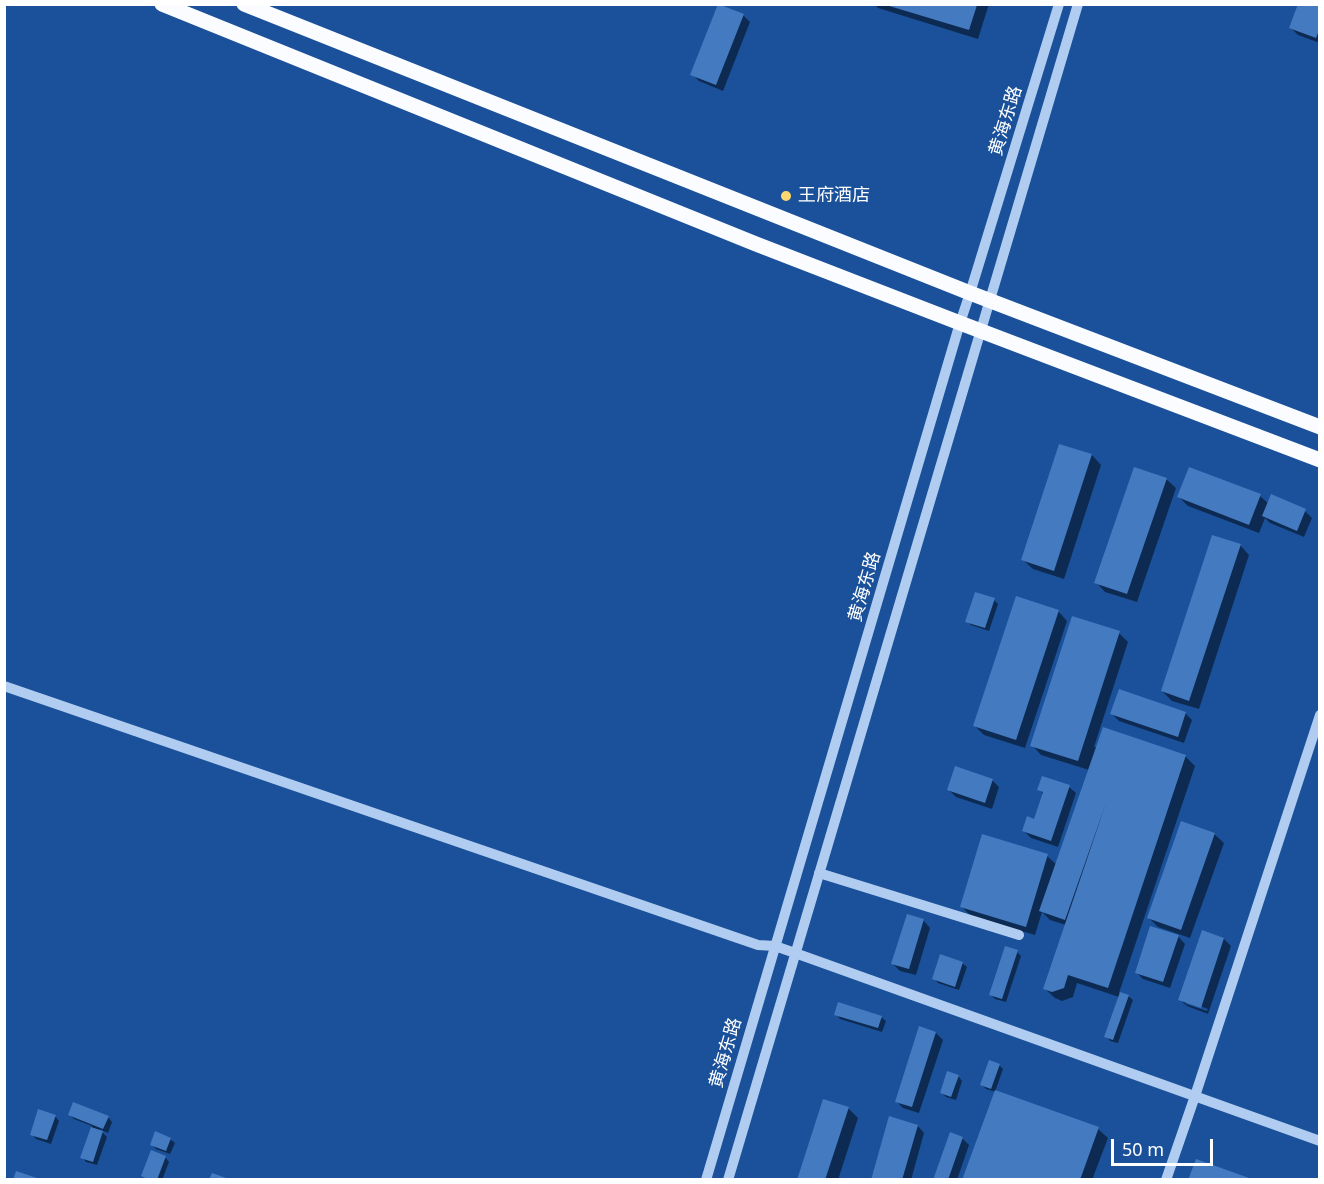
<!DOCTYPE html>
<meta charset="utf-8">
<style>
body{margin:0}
#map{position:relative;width:1324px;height:1184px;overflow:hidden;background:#1a519a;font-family:"Noto Sans",sans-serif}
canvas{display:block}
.frame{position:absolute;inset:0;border:6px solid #fff;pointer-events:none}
.scale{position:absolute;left:1111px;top:1139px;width:102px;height:27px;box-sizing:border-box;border:3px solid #fff;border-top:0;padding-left:8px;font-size:18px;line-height:21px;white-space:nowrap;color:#fff;-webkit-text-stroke:4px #1a519a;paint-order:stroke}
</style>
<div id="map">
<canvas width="1324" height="1184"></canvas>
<div class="frame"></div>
<div class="scale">50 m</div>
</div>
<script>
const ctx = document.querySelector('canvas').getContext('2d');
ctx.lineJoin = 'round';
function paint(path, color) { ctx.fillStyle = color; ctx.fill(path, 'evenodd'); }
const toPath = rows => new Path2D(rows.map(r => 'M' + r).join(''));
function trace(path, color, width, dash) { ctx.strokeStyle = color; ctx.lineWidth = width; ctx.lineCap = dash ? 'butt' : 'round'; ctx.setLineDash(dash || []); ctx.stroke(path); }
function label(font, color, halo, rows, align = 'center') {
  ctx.font = font + ' "Noto Sans","Noto Sans SC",sans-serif'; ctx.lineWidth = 4.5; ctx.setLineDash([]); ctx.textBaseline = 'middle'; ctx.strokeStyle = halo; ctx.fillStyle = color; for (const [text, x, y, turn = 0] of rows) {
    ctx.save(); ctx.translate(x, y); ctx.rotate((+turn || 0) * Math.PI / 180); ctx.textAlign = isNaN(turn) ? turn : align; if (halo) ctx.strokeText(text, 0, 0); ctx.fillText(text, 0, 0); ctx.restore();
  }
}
const shadow = toPath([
 [874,4,989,4,978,39,878,8],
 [1320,4,1320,43,1298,35,1291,28],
 [743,15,750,22,723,91,699,81,692,74],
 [1060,445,1092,455,1101,465,1064,579,1033,569,1023,560],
 [1166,479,1176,488,1137,602,1105,592,1096,582],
 [1260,496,1269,504,1272,496,1305,511,1312,518,1304,537,1270,523,1265,518,1259,533,1188,506,1179,497],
 [1240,545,1249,555,1199,709,1172,701,1162,691],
 [994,600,998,604,989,631,971,625,967,621],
 [1058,611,1067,621,1025,748,984,735,975,726],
 [1119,633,1128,642,1094,747,1185,756,1195,766,1119,993,1128,996,1133,1000,1118,1043,1110,1041,1106,1036,1119,997,1077,983,1073,997,1062,1001,1055,998,1045,989,1066,925,1050,920,1042,912,1035,935,971,916,962,907,1047,856,1057,865,1089,770,1041,755,1032,745],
 [1185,713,1192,720,1184,743,1119,721,1112,714],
 [992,780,999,787,992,809,956,797,949,790],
 [1069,787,1076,793,1058,847,1031,838,1024,831,1035,821,1044,795,1039,789],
 [1214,834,1224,843,1190,938,1158,927,1148,917],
 [908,916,924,921,930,928,916,975,900,971,893,964],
 [1203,932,1224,939,1231,946,1208,1014,1187,1006,1180,1000],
 [1186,1001,1208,1009,1207,1011,1186,1004],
 [1176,934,1185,944,1170,988,1143,979,1136,972],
 [1017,952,1021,956,1006,1002,995,999,990,994],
 [962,963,967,967,959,990,938,983,934,978],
 [836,1014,881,1017,886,1021,882,1032,840,1019],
 [920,1028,936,1033,943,1040,919,1113,903,1108,896,1101],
 [999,1065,1003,1069,995,1092,1098,1129,1108,1138,1092,1180,964,1180,996,1092,986,1089,982,1085],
 [958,1076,962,1081,956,1100,946,1097,942,1093],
 [848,1108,858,1118,838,1180,799,1180],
 [70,1115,108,1117,112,1122,108,1133,99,1129,107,1137,97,1165,86,1162,82,1157,92,1126,74,1119],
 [55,1116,59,1121,51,1144,36,1139,32,1134],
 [918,1126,924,1133,911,1180,872,1180],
 [962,1138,969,1145,957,1180,935,1180],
 [170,1139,175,1143,170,1154,156,1149,152,1144],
 [165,1157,169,1162,162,1180,146,1180,142,1176]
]);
const building = toPath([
 [718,4,744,14,716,85,690,75],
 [1298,4,1320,4,1320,28,1316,38,1289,28],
 [886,5,977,5,969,30],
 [1059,444,1092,454,1054,571,1021,560],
 [1134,467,1167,478,1127,594,1094,583],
 [1189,467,1261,494,1249,525,1177,497],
 [1271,494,1306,509,1297,531,1262,516],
 [1212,535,1241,544,1189,701,1161,691],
 [975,592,995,598,985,628,965,622],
 [1016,596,1059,610,1016,740,973,726],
 [1072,616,1120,631,1078,761,1030,746],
 [1119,689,1186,712,1178,737,1110,714],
 [1103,727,1186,755,1108,988,1068,975,1064,988,1052,992,1043,989,1106,803,1065,920,1039,911],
 [955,766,993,779,985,803,947,790],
 [1042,776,1070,785,1051,841,1022,831,1027,816,1034,819,1043,792,1037,790],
 [1181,821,1215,833,1181,930,1147,918],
 [982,834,1048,854,1026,927,960,907],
 [907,914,924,919,909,969,891,964],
 [1150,926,1179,935,1163,982,1135,973],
 [1202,930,1224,938,1201,1008,1178,1000],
 [1005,946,1018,950,1002,999,989,995],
 [940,954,963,962,955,987,932,979],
 [1120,992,1129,995,1113,1040,1104,1037],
 [838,1002,882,1016,878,1028,834,1015],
 [919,1026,936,1032,912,1107,895,1102],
 [989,1060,1000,1064,991,1089,980,1085],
 [947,1071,959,1075,951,1097,940,1093],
 [995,1090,1099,1127,1080,1180,962,1180],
 [823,1099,849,1107,825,1180,797,1180],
 [73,1102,109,1116,103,1129,68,1115],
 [38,1109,56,1115,47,1140,30,1135],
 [889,1116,918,1125,902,1180,871,1180],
 [91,1127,103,1131,93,1162,80,1158],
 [155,1131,171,1138,166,1151,150,1145],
 [950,1132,963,1137,948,1180,933,1180],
 [151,1150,166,1156,157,1180,149,1180,141,1176],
 [1196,1159,1252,1179,1252,1180,1188,1180],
 [16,1171,40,1179,40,1180,13,1180],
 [212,1173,229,1179,229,1180,209,1180]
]);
const minor = toPath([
 [4,686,758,945,775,946,795,953,1320,1141],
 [819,873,1019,935],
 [706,1180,960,323,970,293,1059,4],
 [728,1180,1078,4],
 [1166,1180,1195,1096,1320,715]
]);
const major = toPath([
 [162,4,756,244,960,323,1320,460],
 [244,4,970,293,1320,427]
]);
const markers = [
 [786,196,6,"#ffd770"]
];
const streetNames = [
 ["黄海东路",1006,121,-73],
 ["黄海东路",865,587,-74],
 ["黄海东路",726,1053,-74]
];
const poiNames = [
 ["王府酒店",798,196]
];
paint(shadow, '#0007');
paint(building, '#447ac0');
trace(minor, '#b0cdf1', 10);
trace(major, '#fafcff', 15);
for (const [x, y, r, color] of markers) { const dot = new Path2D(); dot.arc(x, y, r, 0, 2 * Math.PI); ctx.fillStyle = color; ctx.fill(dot); trace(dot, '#1a519a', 2); }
label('18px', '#fff', '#1a519a', streetNames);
label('18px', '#fff', '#1a519a', poiNames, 'left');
</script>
